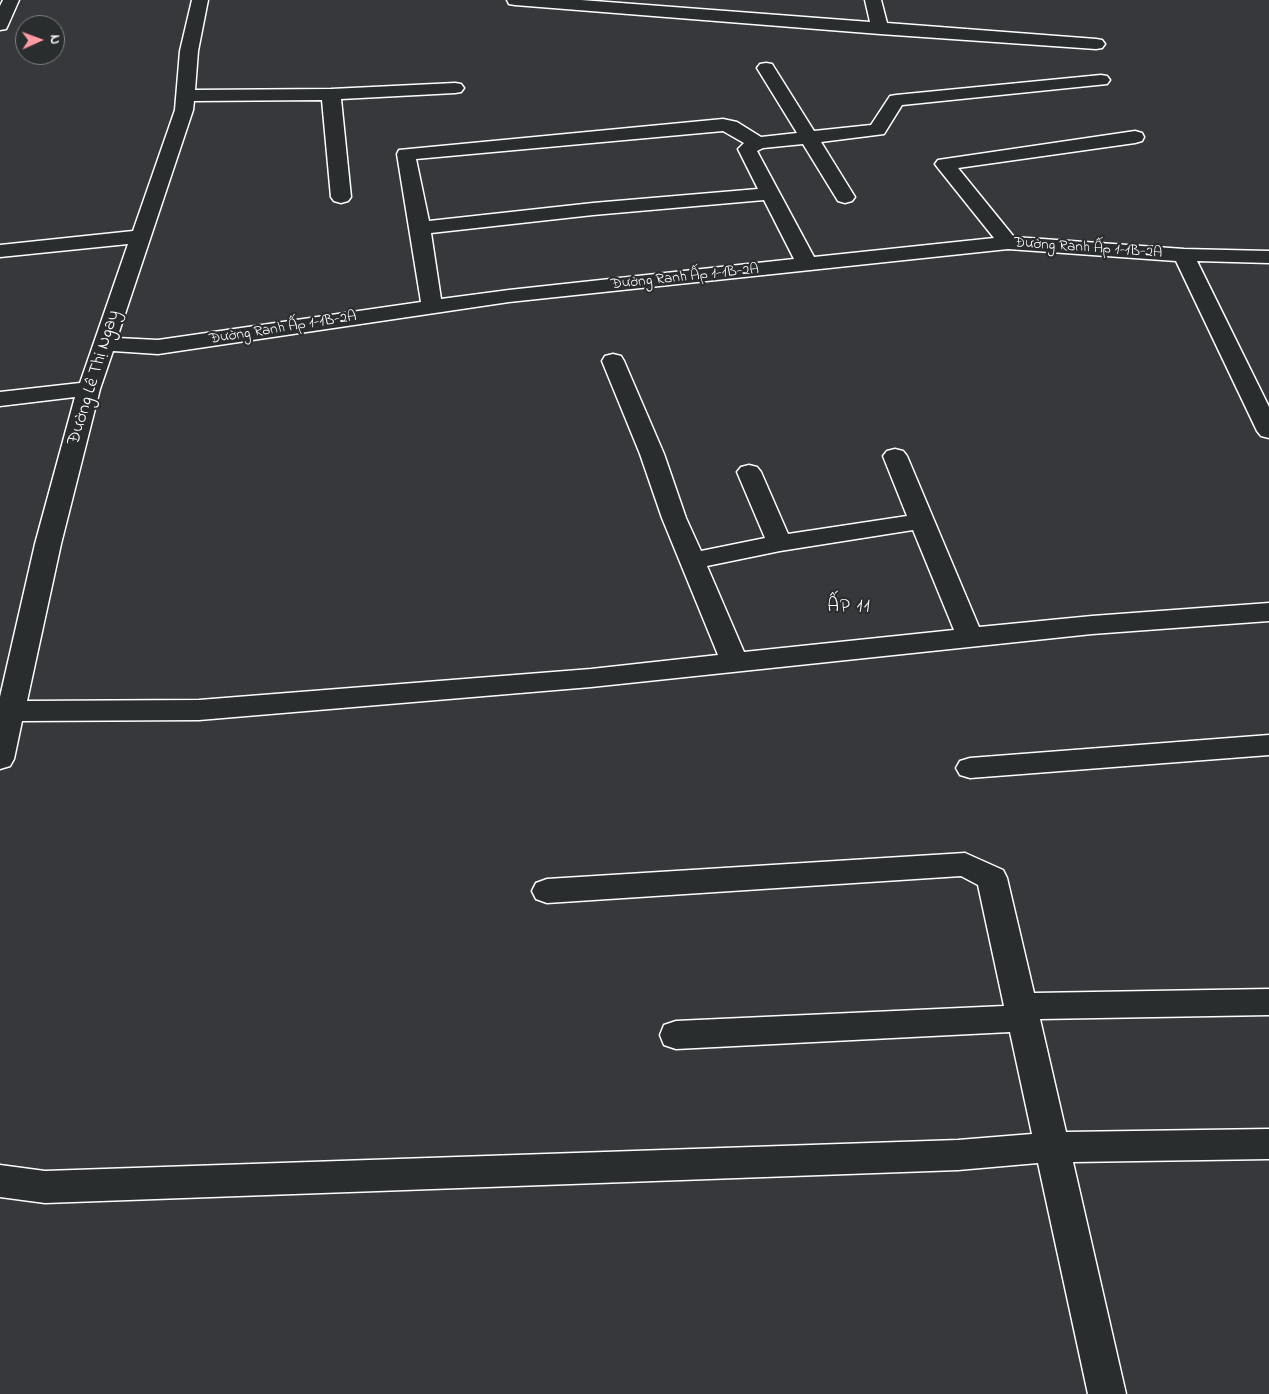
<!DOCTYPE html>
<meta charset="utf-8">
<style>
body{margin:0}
#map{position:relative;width:1269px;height:1394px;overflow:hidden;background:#37383c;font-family:"Indie Flower",sans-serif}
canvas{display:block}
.north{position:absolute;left:15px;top:15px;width:50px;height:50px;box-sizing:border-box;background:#2a2d2e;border:1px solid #7f8182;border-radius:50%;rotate:88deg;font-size:14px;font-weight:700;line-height:20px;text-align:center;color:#fff}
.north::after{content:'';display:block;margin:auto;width:18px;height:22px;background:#ff9aa2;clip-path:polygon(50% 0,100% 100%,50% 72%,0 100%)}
</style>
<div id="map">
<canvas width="1269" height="1394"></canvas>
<div class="north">N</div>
</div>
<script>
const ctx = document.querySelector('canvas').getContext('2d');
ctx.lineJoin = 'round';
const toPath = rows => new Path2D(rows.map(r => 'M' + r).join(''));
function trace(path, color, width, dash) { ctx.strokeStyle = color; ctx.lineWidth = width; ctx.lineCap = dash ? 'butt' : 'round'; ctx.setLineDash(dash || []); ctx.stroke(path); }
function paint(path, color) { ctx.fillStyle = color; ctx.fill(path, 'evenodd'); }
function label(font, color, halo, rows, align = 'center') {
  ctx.font = font + ' "Indie Flower",sans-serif'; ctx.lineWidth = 4.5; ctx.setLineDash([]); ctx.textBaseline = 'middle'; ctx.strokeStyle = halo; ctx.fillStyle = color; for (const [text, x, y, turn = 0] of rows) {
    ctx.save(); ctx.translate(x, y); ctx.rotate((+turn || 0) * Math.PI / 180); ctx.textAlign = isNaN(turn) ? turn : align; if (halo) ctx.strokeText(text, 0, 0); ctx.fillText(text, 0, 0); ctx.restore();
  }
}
const minor = toPath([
 [3,0,19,0,8,25,6,29,0,30,0,6,3,0],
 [192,0,208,0,198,51,195,90,331,89,455,83,461,84,464,88,461,92,455,93,341,99,351,197,348,201,341,203,334,201,331,197,322,100,194,101,193,110,117,338,158,340,421,302,397,154,399,150,723,119,737,122,761,137,797,133,757,68,760,64,766,63,772,64,814,131,871,125,890,96,896,95,1101,75,1107,76,1110,80,1107,84,902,105,884,134,821,142,855,197,852,201,845,203,838,201,803,144,763,148,757,151,814,257,994,238,938,168,935,164,938,160,1135,131,1142,133,1144,137,1142,141,1135,143,958,168,1014,237,1184,249,1269,251,1269,263,1197,261,1269,407,1269,438,1261,436,1257,431,1176,261,1008,249,509,302,158,354,113,351,100,389,61,544,27,701,199,700,591,669,718,655,662,518,640,454,602,361,605,356,613,354,621,356,624,361,664,454,686,518,701,551,765,538,737,472,741,467,749,465,757,467,761,472,788,534,907,516,883,456,887,451,895,449,903,451,907,456,979,627,1092,616,1269,603,1269,621,1092,634,591,687,199,720,22,721,14,759,10,766,0,769,0,697,35,544,75,397,0,406,0,392,80,383,128,244,0,257,0,245,133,231,175,110,180,51,192,0],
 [723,131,744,143,738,149,758,189,593,203,429,221,416,159,723,131],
 [764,200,794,259,509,290,441,299,431,233,593,215,764,200],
 [913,530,954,630,744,652,707,566,780,551,913,530],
 [507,0,581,0,870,22,865,0,881,0,887,23,1096,39,1102,40,1105,44,1102,48,1096,49,880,34,515,5,509,4,507,0],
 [1269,735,1269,755,970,778,960,775,956,768,960,761,970,758,1269,735],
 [965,853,1003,870,1007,878,1034,993,1269,989,1269,1015,1040,1019,1066,1132,1269,1129,1269,1159,1073,1162,1126,1394,1088,1394,1038,1163,958,1170,45,1203,0,1197,0,1165,45,1171,958,1140,1032,1134,1010,1032,676,1049,664,1045,660,1035,664,1025,676,1021,1004,1006,978,885,961,876,547,903,536,899,532,891,536,883,547,879,965,853]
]);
const farStreetnames = [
 ["Đường Ranh Ấp 1-1B-2A",1088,249,4],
 ["Đường Ranh Ấp 1-1B-2A",685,278,-6],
 ["Đường Ranh Ấp 1-1B-2A",283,329,-9]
];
const streetNames = [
 ["Đường Lê Thị Ngay",95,378,-73]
];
const neighbourhoodNames = [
 ["ẤP 11",849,608]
];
trace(minor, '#fff', 3);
paint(minor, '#2a2d2e');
label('15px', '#fff', '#2a2d2e', farStreetnames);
label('18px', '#fff', '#2a2d2e', streetNames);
ctx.letterSpacing = '1px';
label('19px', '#fff', '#2a2d2e', neighbourhoodNames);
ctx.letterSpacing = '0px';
</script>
